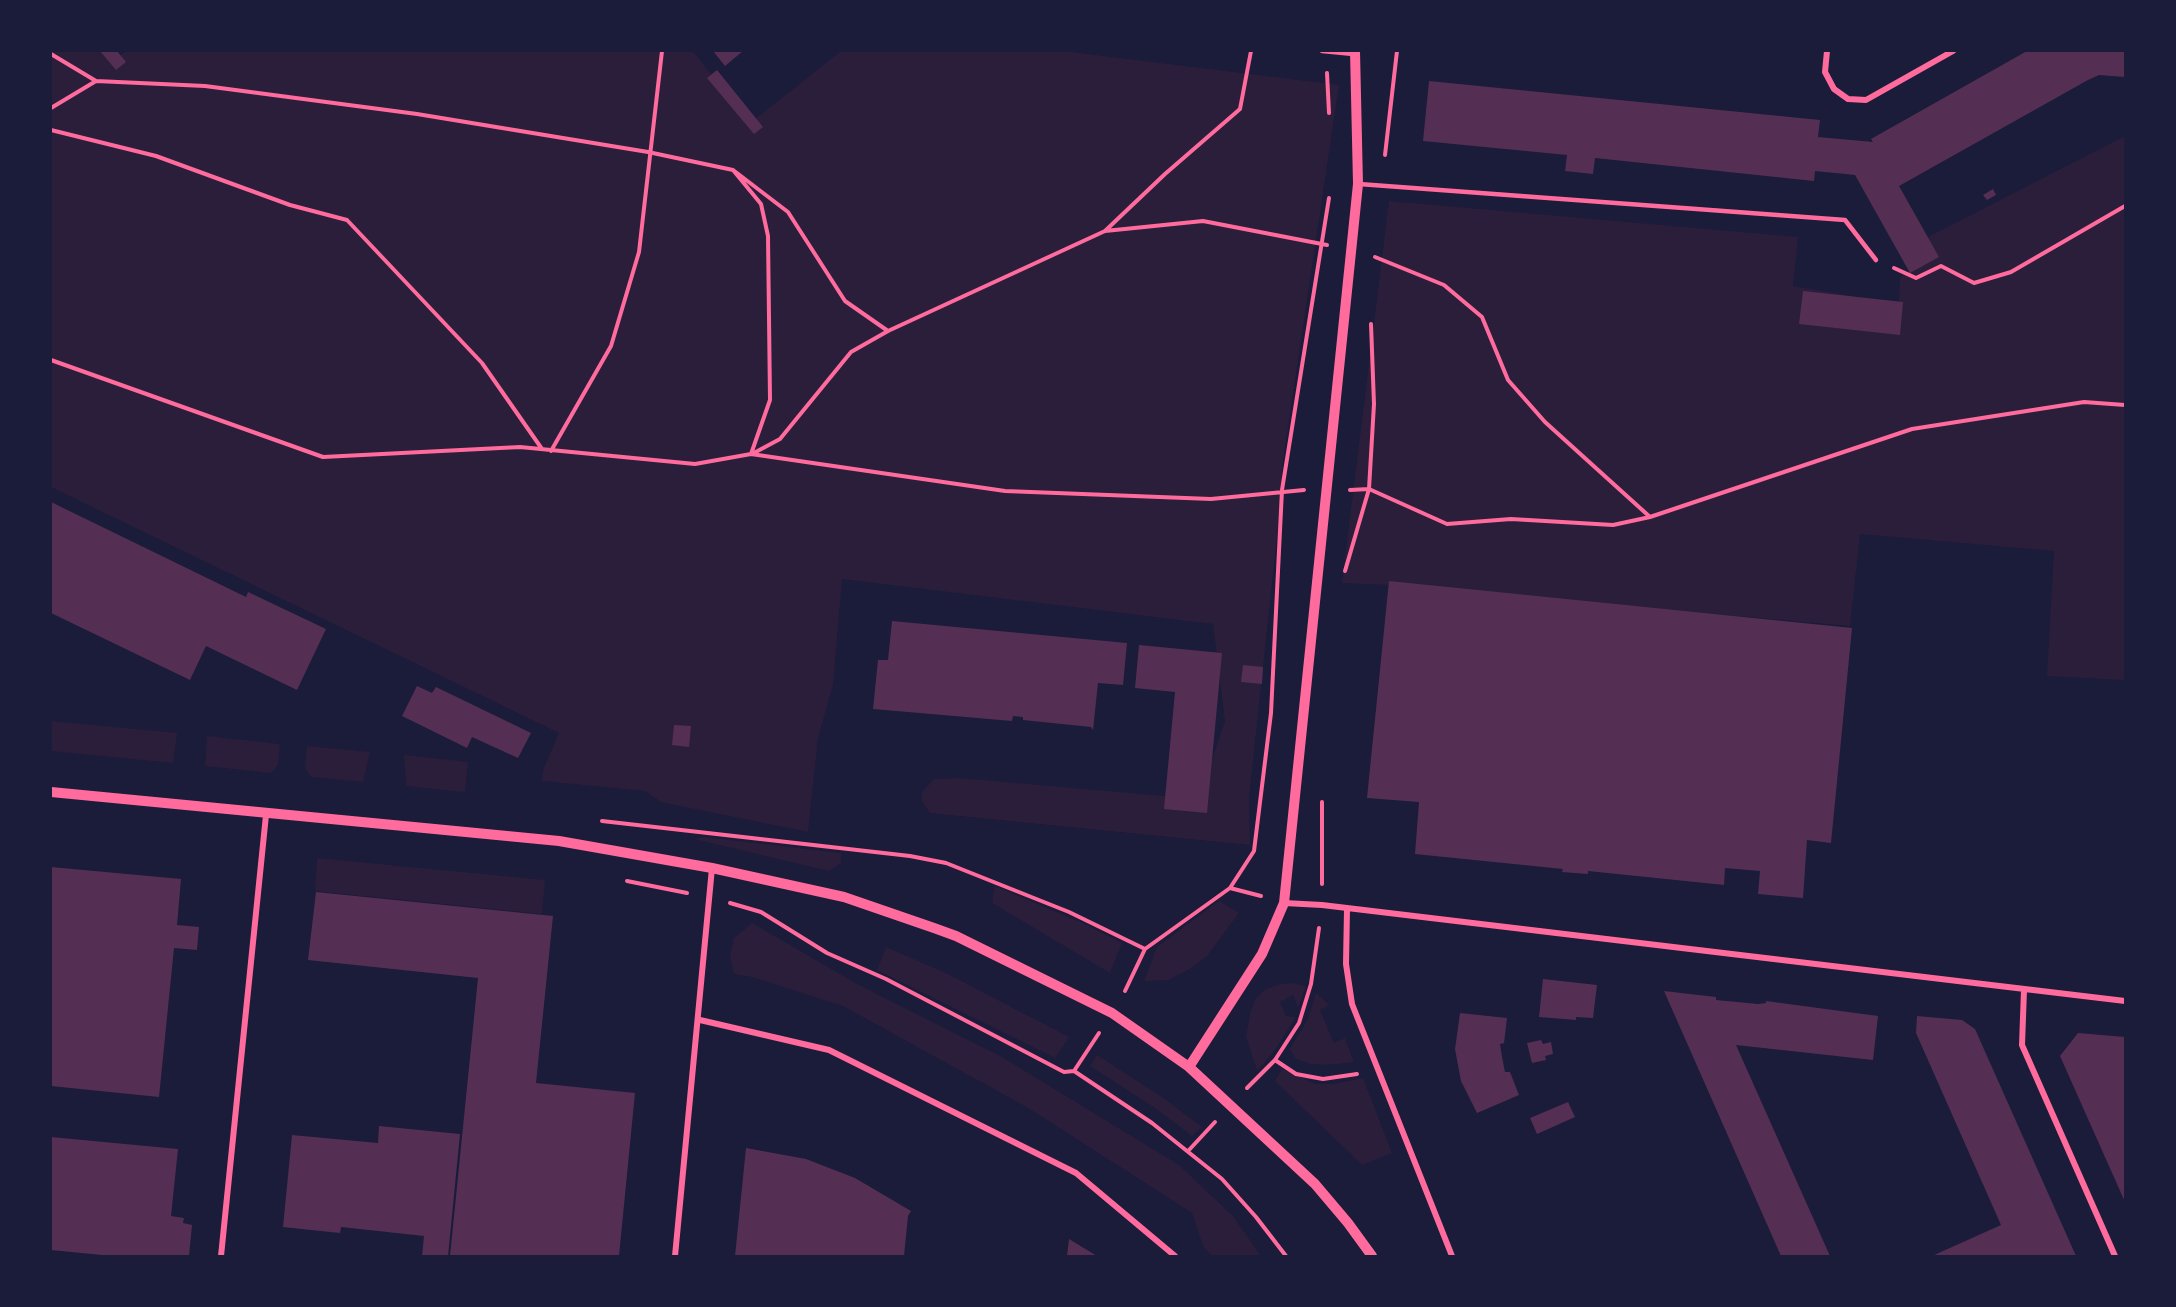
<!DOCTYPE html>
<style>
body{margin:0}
#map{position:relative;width:2176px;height:1307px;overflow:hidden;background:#1b1b3a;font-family:"Public Sans",sans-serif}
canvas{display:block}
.frame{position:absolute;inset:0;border:52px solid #1b1b3a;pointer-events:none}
</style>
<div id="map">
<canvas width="2176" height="1307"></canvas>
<div class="frame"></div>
</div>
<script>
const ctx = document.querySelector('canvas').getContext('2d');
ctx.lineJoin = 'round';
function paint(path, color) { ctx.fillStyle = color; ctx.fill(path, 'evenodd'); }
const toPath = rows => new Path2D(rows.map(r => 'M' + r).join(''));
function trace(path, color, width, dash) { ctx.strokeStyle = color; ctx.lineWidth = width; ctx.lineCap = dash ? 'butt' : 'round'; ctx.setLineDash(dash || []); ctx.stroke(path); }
const green = toPath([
 [51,51,105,51,113,61,126,51,693,51,749,124,841,51,1063,51,1339,85,1282,468,1282,490,1249,798,1250,845,930,813,922,801,922,792,934,779,959,778,1199,799,1225,721,1213,624,842,579,833,685,818,738,808,832,661,802,645,791,542,781,543,770,559,733,51,487],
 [2125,136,2125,680,2047,676,2054,551,1860,534,1850,626,1390,585,1342,583,1389,201,1798,237,1793,286,1899,304,1900,277,1936,257,1928,237],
 [51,721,177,733,173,763,51,751],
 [207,736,280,744,278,765,271,773,205,766],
 [307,746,370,752,363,782,311,777,305,768],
 [404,755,468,762,465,792,406,786],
 [703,837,841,853,841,863,829,871,694,839],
 [317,858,545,880,542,914,315,891],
 [995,886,1085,924,1122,943,1110,973,992,903],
 [1219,901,1239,913,1207,956,1190,969,1168,980,1144,981,1157,947],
 [752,923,859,985,1002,1057,1179,1165,1233,1216,1261,1256,1212,1256,1203,1246,1192,1213,1030,1109,843,1006,752,977,734,974,730,957,734,938],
 [886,947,948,974,1069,1037,1055,1058,877,970],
 [1292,983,1306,986,1298,1008,1293,995,1280,1002,1286,1016,1296,1017,1275,1050,1257,1071,1246,1036,1251,1010,1256,998,1266,989,1280,984],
 [1316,993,1330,1005,1320,1010,1334,1043,1345,1038,1354,1062,1325,1065,1310,1064,1296,1059,1290,1049,1308,1019],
 [1097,1055,1162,1097,1202,1127,1192,1136,1155,1108,1090,1066],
 [1282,1069,1316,1084,1334,1084,1363,1078,1392,1153,1362,1165,1275,1081]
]);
const building = toPath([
 [100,51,117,51,126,62,116,70],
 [713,51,743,51,725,66],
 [2027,51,2125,51,2125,77,2099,75,2088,80,1899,186,1939,257,1910,273,1855,175,1815,171,1814,181,1595,158,1593,174,1565,171,1567,155,1423,141,1429,81,1820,120,1818,137,1873,142,1871,139],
 [717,70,763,127,754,134,707,78],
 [1993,189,1996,195,1987,200,1983,195],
 [1803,291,1903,302,1900,335,1799,324],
 [51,502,246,597,248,592,326,629,297,690,206,646,190,680,51,613],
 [1389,581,1852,628,1831,843,1807,840,1803,898,1758,894,1760,871,1725,868,1724,885,1588,871,1588,874,1562,872,1563,869,1415,854,1419,802,1367,798],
 [892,621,1127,643,1123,685,1098,683,1093,730,1091,727,1023,720,1023,717,1013,716,1012,721,873,709,878,660,888,660],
 [1139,645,1222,653,1207,813,1164,809,1175,692,1135,688],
 [1243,665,1263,667,1262,684,1241,682],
 [417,686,432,693,436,687,531,733,518,758,472,737,467,748,402,716],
 [674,725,691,726,689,747,672,745],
 [51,867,181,879,177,925,199,927,197,950,174,948,159,1097,51,1086],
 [316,892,553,916,536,1083,635,1093,619,1256,450,1256,478,978,308,960],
 [1543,979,1597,985,1593,1018,1576,1017,1576,1020,1539,1017],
 [1664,991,1716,997,1716,1000,1758,1004,1766,1003,1766,1001,1878,1016,1873,1060,1736,1045,1830,1256,1781,1256],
 [1460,1013,1507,1018,1504,1043,1500,1044,1502,1057,1505,1072,1510,1072,1519,1095,1477,1113,1461,1081,1455,1049],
 [1917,1016,1962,1020,1975,1029,2076,1256,1932,1256,2001,1225,1916,1033],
 [2078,1033,2125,1037,2125,1202,2060,1056],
 [1541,1040,1543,1044,1551,1042,1553,1054,1545,1056,1546,1060,1532,1063,1527,1043],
 [1568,1102,1575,1117,1537,1134,1530,1118],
 [379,1126,460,1134,448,1256,422,1256,424,1236,341,1227,340,1233,283,1227,292,1135,378,1143],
 [51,1137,178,1149,171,1216,184,1218,183,1223,192,1225,189,1256,112,1256,51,1250],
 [746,1148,806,1159,855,1178,911,1211,908,1216,904,1256,735,1256],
 [1069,1239,1097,1256,1067,1256]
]);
const path = toPath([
 [1251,51,1240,109,1165,174,1105,231,1203,221,1327,245],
 [51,54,96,81,205,86,417,114,648,152,733,170],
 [1327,73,1329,113],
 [51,108,96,81],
 [51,130,156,156,290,205,347,220,482,363,542,449],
 [1385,155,1397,51],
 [1375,257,1444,285,1482,317,1508,380,1545,422,1650,517,1912,429,2084,402,2125,405],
 [1894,268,1916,278,1941,266,1974,283,2011,272,2125,206],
 [51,360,323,457,520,447,695,464,751,454,1005,491,1211,499,1304,490],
 [551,451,611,346,639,252,662,51],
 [751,454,770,400,768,236,761,204,733,170,788,212,845,301,888,331],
 [752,454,780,439,851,352,888,331,1105,231],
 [1350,490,1369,489,1447,524,1511,519,1613,525,1650,517],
 [1345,571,1369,489,1374,404,1371,324],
 [602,821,910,856,946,863,1069,912,1145,949],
 [627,881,687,893],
 [1322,884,1322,802],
 [1230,888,1261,896],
 [730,903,761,912,827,953,886,979,1064,1072,1074,1071],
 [1125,991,1145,949,1230,888,1254,851,1271,713,1282,490,1329,198],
 [1275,1060,1296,1074,1323,1079,1357,1074],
 [1074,1071,1099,1033],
 [1074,1071,1152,1123,1222,1179,1256,1217,1286,1256],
 [1247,1088,1275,1060,1299,1023,1311,984,1319,928],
 [1189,1150,1215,1122]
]);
const service = toPath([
 [1322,51,1353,54],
 [1359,184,1845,220,1876,260]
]);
const minor = toPath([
 [1827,51,1825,72,1834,89,1848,99,1866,100,1953,51],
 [1284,903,1322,905,2125,1001],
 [1347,909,1346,964,1352,1004,1452,1256],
 [2024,990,2022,1045,2115,1256],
 [700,1020,829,1050,1076,1173,1175,1256],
 [221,1256,266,815],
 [675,1256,712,868]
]);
const tertiary = toPath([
 [51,792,559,841,712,868,844,897,934,928,956,936,1112,1013,1189,1067,1315,1184,1348,1223,1372,1256],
 [1189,1067,1262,954,1284,903,1358,184,1355,51]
]);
paint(green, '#2a1e3b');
paint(building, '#542f53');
trace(path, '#ff6b9d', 4);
trace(service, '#ff6b9d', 4.5);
trace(minor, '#ff6b9d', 6);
trace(tertiary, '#ff6b9d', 10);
</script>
